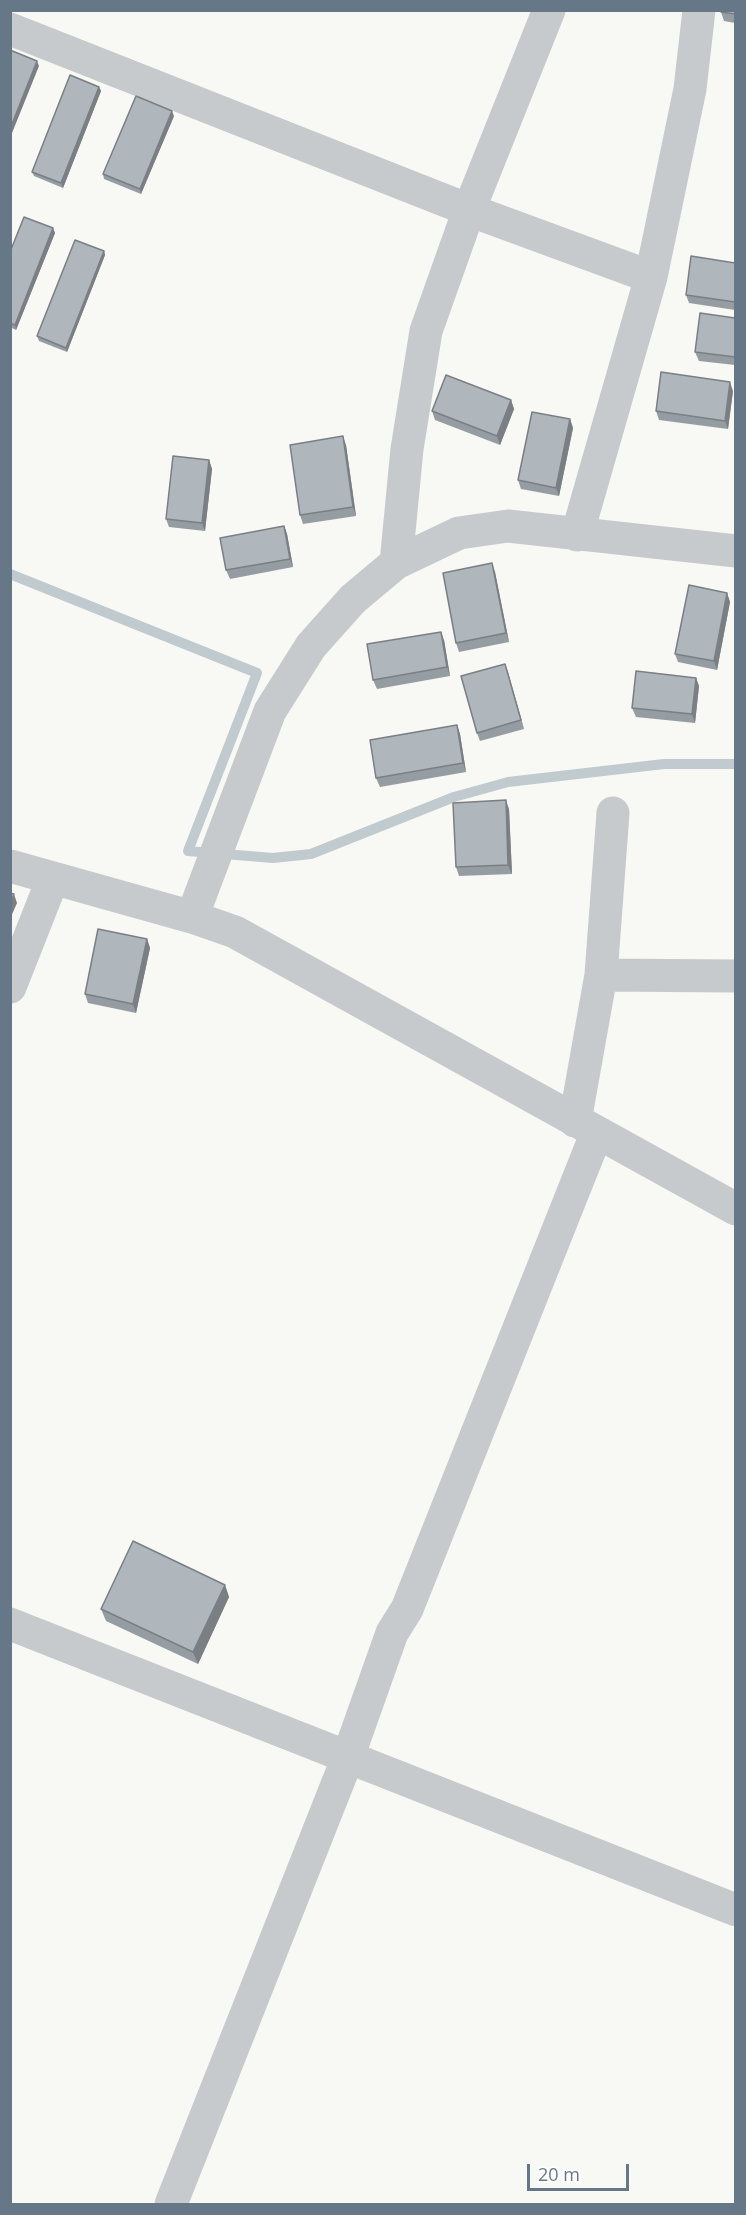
<!DOCTYPE html>
<style>
body{margin:0}
#map{position:relative;width:746px;height:2215px;overflow:hidden;background:#f8f8f5;font-family:"Open Sans",sans-serif}
canvas{display:block}
.frame{position:absolute;inset:0;border:12px solid #678;pointer-events:none}
.scale{position:absolute;left:527px;top:2164px;width:102px;height:27px;box-sizing:border-box;border:3px solid #678;border-top:0;padding-left:8px;font-size:18px;line-height:21px;white-space:nowrap;color:#678;-webkit-text-stroke:4px #fff;paint-order:stroke}
</style>
<div id="map">
<canvas width="746" height="2215"></canvas>
<div class="frame"></div>
<div class="scale">20 m</div>
</div>
<script>
const ctx = document.querySelector('canvas').getContext('2d');
ctx.lineJoin = 'round';
const toPath = rows => new Path2D(rows.map(r => 'M' + r).join(''));
function trace(path, color, width, dash) { ctx.strokeStyle = color; ctx.lineWidth = width; ctx.lineCap = dash ? 'butt' : 'round'; ctx.setLineDash(dash || []); ctx.stroke(path); }
function paint(path, color) { ctx.fillStyle = color; ctx.fill(path, 'evenodd'); }
const stream = toPath([
 [10,574,257,673,188,851,273,858,311,854,454,797,508,782,664,764,736,764]
]);
const minor = toPath([
 [10,29,469,210,651,277],
 [577,535,651,277,690,89,699,10],
 [396,563,407,449,426,331,469,210,549,10],
 [10,866,192,917,235,932,736,1209],
 [192,917,270,711,311,646,353,599,396,563,459,533,508,526,736,551],
 [601,975,736,976],
 [10,987,53,878],
 [575,1121,601,975,613,813],
 [10,1624,736,1910],
 [171,2204,348,1757,392,1633,407,1609,597,1132]
]);
const wall = toPath([
 [735,10,735,23,724,21,721,12],
 [99,87,101,91,63,188,34,176,32,172],
 [174,116,141,194,104,179,103,174],
 [53,228,55,233,16,330,10,327,10,252],
 [104,251,105,255,67,352,39,341,37,336],
 [735,263,735,310,689,303,686,295],
 [735,318,735,365,699,361,695,352],
 [733,391,728,429,659,420,656,411],
 [511,400,514,409,500,445,435,420,432,411],
 [570,419,573,428,559,496,521,489,518,480],
 [346,445,356,516,303,524,300,515],
 [209,460,212,469,205,531,169,527,166,519],
 [284,526,287,534,293,567,230,579,226,570],
 [495,572,509,642,459,652,456,643],
 [727,593,730,602,717,670,678,662,675,654],
 [444,640,450,676,377,689,373,680],
 [505,664,524,729,480,741,477,733],
 [696,678,699,686,695,723,636,717,632,708],
 [457,725,460,734,466,772,380,787,376,778],
 [509,809,512,874,459,876,456,867],
 [147,939,150,948,136,1013,88,1003,85,994],
 [225,1585,229,1597,198,1664,106,1621,101,1609]
]);
const shadedWall = toPath([
 [37,61,39,66,10,138,10,129],
 [99,87,101,91,63,188,61,183],
 [172,111,174,116,141,194,140,189],
 [53,228,55,233,16,330,15,325],
 [104,251,105,255,67,352,66,348],
 [730,382,733,391,728,429,725,421],
 [511,400,514,409,500,445,497,436],
 [570,419,573,428,559,496,556,488],
 [343,436,346,445,356,516,353,507],
 [209,460,212,469,205,531,202,523],
 [284,526,287,534,293,567,290,559],
 [492,563,495,572,509,642,506,633],
 [727,593,730,602,717,670,714,661],
 [441,632,444,640,450,676,447,667],
 [505,664,508,672,524,729,521,720],
 [696,678,699,686,695,723,692,714],
 [457,725,460,734,466,772,463,763],
 [506,800,509,809,512,874,508,865],
 [14,894,17,903,10,919,10,903],
 [147,939,150,948,136,1013,133,1004],
 [225,1585,229,1597,198,1664,193,1652]
]);
const building = toPath([
 [721,10,735,10,735,14,721,12,721,10],
 [10,50,37,61,10,129,10,50],
 [70,75,99,87,61,183,32,172,70,75],
 [136,96,172,111,140,189,103,174,136,96],
 [24,217,53,228,15,325,10,323,10,252,24,217],
 [75,240,104,251,66,348,37,336,75,240],
 [691,256,735,263,735,302,686,295,691,256],
 [700,313,735,318,735,357,695,352,700,313],
 [661,372,730,382,725,421,656,411,661,372],
 [446,375,511,400,497,436,432,411,446,375],
 [532,412,570,419,556,488,518,480,532,412],
 [343,436,353,507,300,515,290,445,343,436],
 [173,456,209,460,202,523,166,519,173,456],
 [284,526,290,559,226,570,220,538,284,526],
 [492,563,506,633,456,643,443,573,492,563],
 [689,585,727,593,714,661,675,654,689,585],
 [441,632,447,667,373,680,367,644,441,632],
 [505,664,521,720,477,733,461,676,505,664],
 [636,671,696,678,692,714,632,708,636,671],
 [457,725,463,763,376,778,370,740,457,725],
 [506,800,508,865,456,867,453,803,506,800],
 [10,893,14,894,10,903,10,893],
 [98,929,147,939,133,1004,85,994,98,929],
 [133,1541,225,1585,193,1652,101,1609,133,1541]
]);
trace(stream, '#c0cacf', 10);
trace(minor, '#c6cacd', 33);
paint(wall, '#969da2');
paint(shadedWall, '#7a7f84');
paint(building, '#afb6bc');
trace(building, '#7a7f84', 1.5);
</script>
